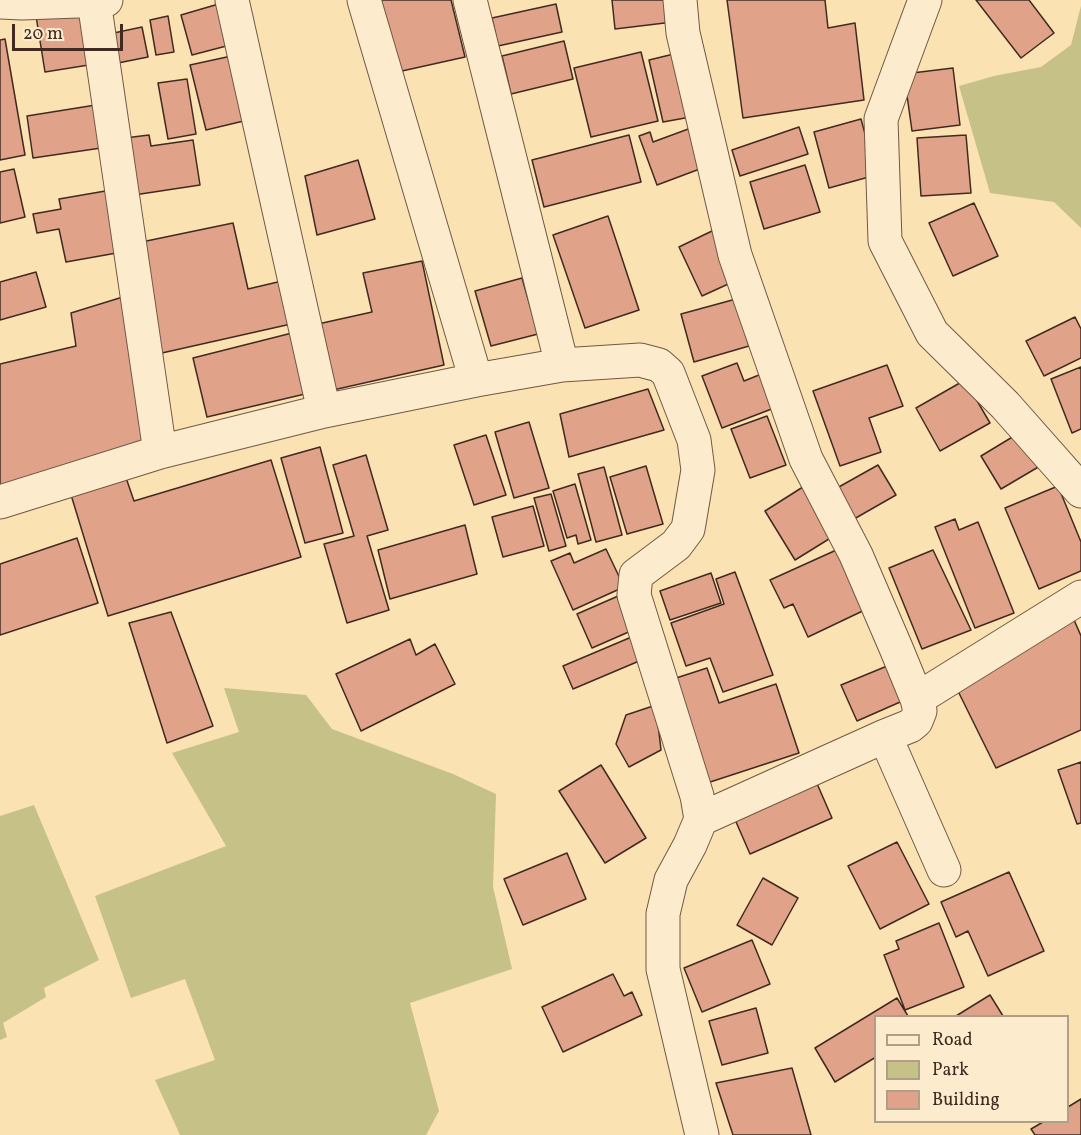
<!DOCTYPE html>
<style>
body{margin:0}
#map{position:relative;width:1081px;height:1135px;overflow:hidden;background:#fbe2b2;font-family:Vollkorn,serif}
canvas{display:block}
.legend{position:absolute;left:874px;top:1015px;width:195px;height:108px;box-sizing:border-box;background:#fceccd;border:2px solid #b19e88;margin:0;padding:8px 10px;list-style:none;font-size:18px;color:#412a21}
.legend li{display:flex;align-items:center;gap:12px;height:30px}
.legend b{width:30px;border:2px solid #b19e88}
.scale{position:absolute;left:12px;top:24px;width:111px;height:27px;box-sizing:border-box;border:3px solid #412a21;border-top:0;padding-left:8px;font-size:18px;line-height:21px;white-space:nowrap;color:#412a21;-webkit-text-stroke:4px #fceccd;paint-order:stroke}
</style>
<div id="map">
<canvas width="1081" height="1135"></canvas>
<ul class="legend">
<li><b style="height:8px;background:#fceccd"></b>Road</li>
<li><b style="height:16px;background:#c6c187"></b>Park</li>
<li><b style="height:16px;background:#e0a389"></b>Building</li>
</ul>
<div class="scale">20 m</div>
</div>
<script>
const ctx = document.querySelector('canvas').getContext('2d');
ctx.lineJoin = 'round';
function paint(path, color) { ctx.fillStyle = color; ctx.fill(path, 'evenodd'); }
const toPath = rows => new Path2D(rows.map(r => 'M' + r).join(''));
function trace(path, color, width, dash) { ctx.strokeStyle = color; ctx.lineWidth = width; ctx.lineCap = dash ? 'butt' : 'round'; ctx.setLineDash(dash || []); ctx.stroke(path); }
const green = toPath([
 [1081,6,1081,228,1054,202,990,193,959,86,994,76,1041,67,1071,45],
 [224,688,306,695,332,729,453,774,496,794,493,887,512,969,410,1003,439,1111,426,1135,180,1135,155,1080,215,1060,185,979,131,998,95,896,226,846,172,753,239,732],
 [34,805,99,960,44,988,46,997,3,1023,7,1037,0,1040,0,816]
]);
const building = toPath([
 [376,0,451,0,465,57,393,73,376,0],
 [612,0,670,0,673,22,615,29,612,0],
 [727,0,825,0,828,28,855,23,864,100,743,118,727,0],
 [976,0,1029,0,1054,33,1021,58,976,0],
 [222,3,234,44,192,55,181,15,222,3],
 [556,4,562,32,498,46,492,18,556,4],
 [87,8,95,64,45,72,36,16,87,8],
 [168,16,174,52,156,55,150,20,168,16],
 [142,27,148,57,108,65,109,34,142,27],
 [5,39,25,155,0,160,0,40,5,39],
 [564,41,573,79,511,94,502,56,564,41],
 [641,52,658,121,591,137,574,68,641,52],
 [682,52,696,116,663,122,649,60,682,52],
 [236,55,252,119,206,130,190,65,236,55],
 [953,68,960,125,912,131,904,74,953,68],
 [187,79,196,134,168,139,158,83,187,79],
 [102,104,108,147,33,158,27,116,102,104],
 [861,119,876,175,829,188,814,132,861,119],
 [799,127,808,154,740,176,732,150,799,127],
 [691,128,705,167,657,185,639,136,650,132,653,142,691,128],
 [149,135,151,146,193,140,200,185,134,195,125,138,149,135],
 [629,135,641,182,544,207,532,160,629,135],
 [966,135,971,193,921,196,917,138,966,135],
 [358,160,375,219,317,235,305,176,358,160],
 [805,165,820,212,764,229,750,182,805,165],
 [14,169,25,217,0,223,0,172,14,169],
 [117,189,128,251,66,262,59,229,37,233,33,214,61,209,59,199,117,189],
 [974,203,998,256,953,276,929,223,974,203],
 [608,216,639,310,585,328,553,235,608,216],
 [233,223,248,289,282,281,291,324,153,355,132,244,233,223],
 [714,230,737,280,702,296,679,247,714,230],
 [422,261,444,365,333,390,318,324,372,312,363,273,422,261],
 [36,272,46,307,0,320,0,282,36,272],
 [522,278,538,334,491,346,475,291,522,278],
 [126,296,147,445,0,488,0,364,76,346,71,313,126,296],
 [736,299,749,346,694,362,681,314,736,299],
 [1075,317,1081,329,1081,358,1044,376,1026,341,1075,317],
 [292,333,305,394,207,417,193,358,292,333],
 [737,363,744,381,769,371,782,405,722,428,702,376,737,363],
 [887,365,903,406,869,418,881,452,840,466,813,391,887,365],
 [1081,367,1081,429,1072,433,1051,379,1081,367],
 [965,380,990,423,940,451,916,408,965,380],
 [648,389,664,430,569,457,560,414,648,389],
 [767,416,786,465,750,478,731,429,767,416],
 [529,422,549,488,514,498,495,432,529,422],
 [1019,433,1040,466,1001,489,981,456,1019,433],
 [486,435,506,495,474,505,454,445,486,435],
 [320,447,343,533,305,543,281,458,320,447],
 [366,455,388,530,367,536,389,610,347,623,324,544,354,536,333,465,366,455],
 [271,460,301,557,108,616,68,485,123,469,134,501,271,460],
 [878,465,896,495,854,519,837,488,878,465],
 [646,466,663,524,627,534,610,477,646,466],
 [604,467,622,535,596,542,578,474,604,467],
 [575,484,591,540,578,544,576,535,567,538,553,491,575,484],
 [806,485,837,534,795,560,765,511,806,485],
 [1058,486,1081,542,1081,571,1039,589,1005,508,1058,486],
 [551,494,566,546,549,551,534,498,551,494],
 [533,506,544,546,503,557,492,517,533,506],
 [955,519,959,530,978,522,1014,613,975,628,935,527,955,519],
 [465,525,477,574,390,599,378,550,465,525],
 [77,538,98,603,0,635,0,564,77,538],
 [843,547,871,607,808,637,793,604,784,608,770,580,843,547],
 [606,549,624,587,573,610,551,561,570,553,574,563,606,549],
 [933,550,971,630,922,649,889,568,933,550],
 [735,572,773,675,723,692,710,658,686,666,671,623,724,604,716,579,735,572],
 [711,573,721,603,670,620,660,591,711,573],
 [625,593,640,627,592,648,577,614,625,593],
 [171,612,213,726,167,743,129,623,171,612],
 [1071,613,1081,636,1081,730,996,768,954,683,1071,613],
 [641,633,651,656,573,689,563,666,641,633],
 [410,639,416,655,435,644,455,684,361,731,336,674,410,639],
 [892,664,907,699,857,721,841,685,892,664],
 [707,668,719,703,776,684,799,753,704,784,670,680,707,668],
 [662,703,658,724,661,750,629,767,616,744,626,715,662,703],
 [1081,762,1081,823,1077,824,1058,770,1081,762],
 [601,765,646,838,605,863,559,791,601,765],
 [815,779,832,818,750,854,733,815,815,779],
 [897,842,929,904,880,929,848,866,897,842],
 [567,853,586,899,523,925,504,879,567,853],
 [1009,872,1044,951,988,976,968,931,956,937,941,902,1009,872],
 [763,878,798,898,772,945,737,925,763,878],
 [939,923,964,987,905,1010,884,955,899,949,896,941,939,923],
 [752,940,770,984,702,1012,684,968,752,940],
 [613,974,624,996,632,992,642,1015,563,1052,542,1007,613,974],
 [990,995,1003,1016,956,1016,990,995],
 [897,998,908,1016,876,1016,876,1057,835,1082,815,1048,897,998],
 [756,1008,768,1053,722,1065,709,1021,756,1008],
 [792,1068,811,1135,733,1135,716,1083,792,1068],
 [1081,1099,1081,1135,1035,1135,1031,1129,1043,1122,1068,1122,1068,1107,1081,1099]
]);
const minor = toPath([
 [232,0,324,411],
 [364,0,476,380],
 [470,0,562,365,640,360,659,365,668,373,694,440,698,470,688,529,676,545,636,575,634,595,697,796,701,819,690,845,671,880,663,914,663,969,702,1135],
 [680,0,683,33,735,255,806,459,856,555,896,648,917,699,920,711,916,721,910,726,885,736,701,819],
 [94,1,160,452],
 [0,2,22,3,106,0],
 [0,502,160,452,324,411,476,380,562,365],
 [917,699,1081,597],
 [885,736,944,870]
]);
const tertiary = toPath([
 [925,0,881,119,885,241,932,333,1005,405,1081,491]
]);
paint(green, '#c6c187');
paint(building, '#e0a389');
trace(building, '#412a21', 1.5);
trace(minor, '#705845', 35);
trace(tertiary, '#705845', 35);
trace(minor, '#fceccd', 33);
trace(tertiary, '#fceccd', 33);
</script>
